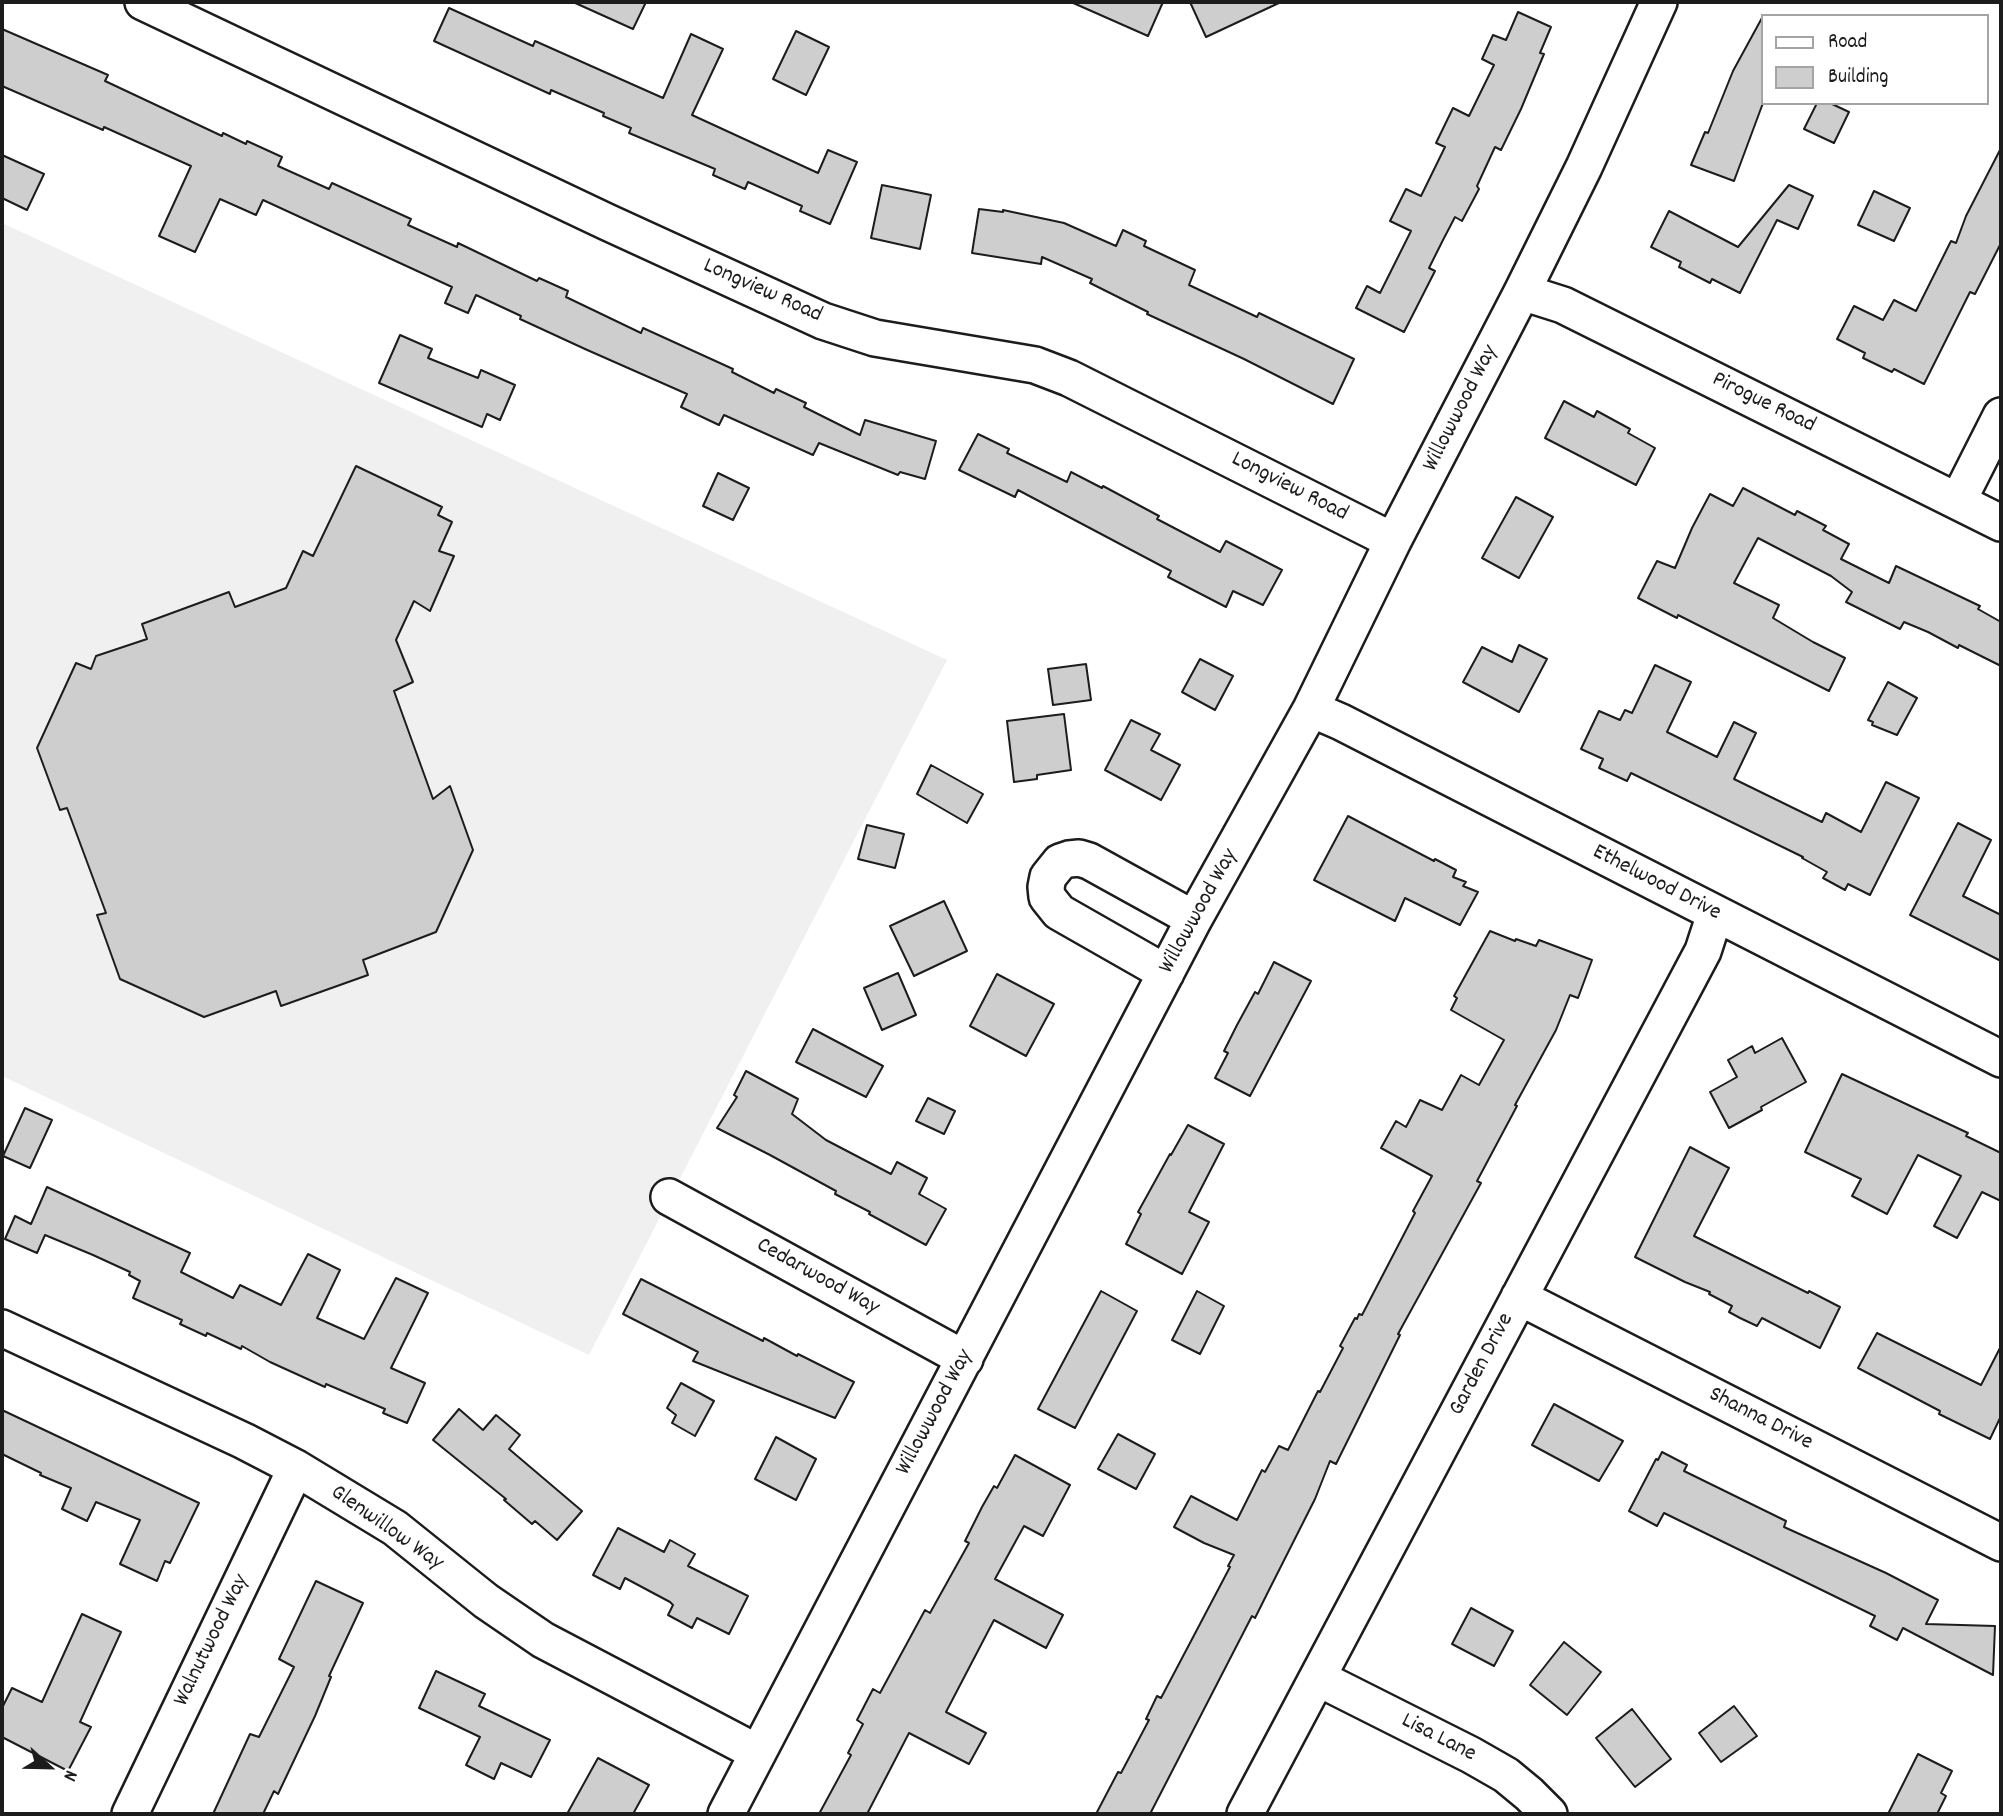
<!DOCTYPE html>
<style>
body{margin:0}
#map{position:relative;width:2003px;height:1816px;overflow:hidden;background:#fff;font-family:Dekko,sans-serif}
canvas{display:block}
.frame{position:absolute;inset:0;border:4px solid #1c1c1c;pointer-events:none}
.legend{position:absolute;left:1761px;top:14px;width:228px;height:91px;box-sizing:border-box;background:#fff;border:2px solid #a4a4a4;margin:0;padding:9px 12px;list-style:none;font-size:21px;color:#1c1c1c}
.legend li{display:flex;align-items:center;gap:14px;height:35px}
.legend b{width:35px;border:2px solid #a4a4a4}
.north{position:absolute;left:14px;top:1732px;width:70px;height:70px;-webkit-text-stroke:5px #fff;paint-order:stroke;rotate:112deg;font-size:19px;font-weight:700;line-height:28px;text-align:center;color:#1c1c1c}
.north::after{content:'';display:block;margin:auto;width:24px;height:32px;background:#1c1c1c;clip-path:polygon(50% 0,100% 100%,50% 72%,0 100%)}
</style>
<div id="map">
<canvas width="2003" height="1816"></canvas>
<div class="frame"></div>
<ul class="legend">
<li><b style="height:9px;background:#fff"></b>Road</li>
<li><b style="height:19px;background:#cecece"></b>Building</li>
</ul>
<div class="north">N</div>
</div>
<script>
const ctx = document.querySelector('canvas').getContext('2d');
ctx.lineJoin = 'round';
function paint(path, color) { ctx.fillStyle = color; ctx.fill(path, 'evenodd'); }
const toPath = rows => new Path2D(rows.map(r => 'M' + r).join(''));
function trace(path, color, width, dash) { ctx.strokeStyle = color; ctx.lineWidth = width; ctx.lineCap = dash ? 'butt' : 'round'; ctx.setLineDash(dash || []); ctx.stroke(path); }
function label(font, color, halo, rows, align = 'center') {
  ctx.font = font + ' Dekko,sans-serif'; ctx.lineWidth = 7; ctx.setLineDash([]); ctx.textBaseline = 'middle'; ctx.strokeStyle = halo; ctx.fillStyle = color; for (const [text, x, y, turn = 0] of rows) {
    ctx.save(); ctx.translate(x, y); ctx.rotate((+turn || 0) * Math.PI / 180); ctx.textAlign = isNaN(turn) ? turn : align; if (halo) ctx.strokeText(text, 0, 0); ctx.fillText(text, 0, 0); ctx.restore();
  }
}
const built = toPath([
 [2,223,947,660,589,1355,2,1076]
]);
const building = toPath([
 [573,2,646,2,633,29,573,2],
 [1071,2,1163,2,1148,36,1071,2],
 [1190,2,1281,2,1206,37,1190,2],
 [449,8,533,46,535,41,663,98,691,34,723,49,692,115,818,173,828,150,857,162,830,224,800,211,802,206,748,182,745,189,713,175,715,169,629,133,631,128,603,116,604,113,551,90,550,94,434,41,449,8],
 [1518,12,1551,27,1540,53,1544,54,1521,109,1501,150,1495,147,1477,186,1479,189,1462,221,1455,217,1443,240,1429,268,1435,271,1404,332,1356,308,1367,286,1380,293,1411,231,1390,221,1406,189,1421,196,1445,147,1436,143,1453,108,1469,116,1494,65,1482,59,1493,35,1506,40,1518,12],
 [1763,16,1763,103,1734,181,1691,165,1705,132,1708,133,1733,71,1763,16],
 [2,29,108,75,105,81,222,136,223,133,246,144,247,141,282,157,278,166,329,189,332,183,411,219,408,225,457,247,458,243,537,281,539,278,568,291,566,297,641,333,643,328,733,369,732,372,774,393,776,389,806,403,804,407,860,435,865,420,936,441,925,479,900,472,898,475,819,443,813,455,724,415,719,425,681,407,687,394,585,349,520,319,521,316,476,295,468,313,445,303,452,287,263,200,256,215,220,199,195,252,159,236,191,166,104,127,103,130,2,86,2,29],
 [796,31,829,47,806,95,773,79,796,31],
 [1817,103,1830,103,1849,112,1834,143,1804,129,1817,103],
 [2001,148,2001,243,1975,294,1970,292,1924,384,1894,369,1892,372,1863,358,1865,353,1837,339,1854,306,1883,320,1894,300,1916,311,1951,241,1956,243,1966,216,2001,148],
 [2,155,44,174,27,210,2,198,2,155],
 [882,185,931,195,920,249,871,238,882,185],
 [1789,185,1813,196,1798,229,1777,220,1740,293,1712,279,1710,283,1679,267,1681,262,1651,247,1669,211,1738,247,1789,185],
 [1874,191,1910,208,1894,241,1858,225,1874,191],
 [979,209,1003,212,1003,210,1064,223,1116,246,1123,230,1146,241,1144,246,1195,270,1189,285,1257,317,1259,313,1354,359,1333,404,1244,359,1147,314,1148,312,1090,283,1092,279,1042,257,1041,264,972,253,979,209],
 [400,335,432,349,428,358,478,378,481,370,515,385,500,420,487,414,482,427,379,383,400,335],
 [1564,401,1594,417,1597,411,1630,429,1628,433,1655,448,1636,485,1545,438,1564,401],
 [978,434,1009,449,1007,453,1067,482,1071,472,1102,488,1103,486,1159,516,1157,519,1220,552,1226,541,1282,570,1263,605,1233,591,1226,607,1168,577,1171,571,1018,490,1015,497,959,470,978,434],
 [356,466,442,507,438,515,452,522,439,551,454,556,430,611,414,601,396,640,413,682,394,691,433,799,450,786,473,850,436,932,363,960,368,975,281,1006,276,991,204,1017,120,979,97,915,106,913,67,808,60,810,37,748,76,663,91,669,96,656,147,639,142,624,229,592,235,607,286,588,303,551,313,556,356,466],
 [718,473,749,488,733,520,703,506,718,473],
 [1743,488,1795,515,1797,511,1826,526,1823,530,1849,544,1841,559,1889,583,1896,566,1980,606,1978,609,2001,622,2001,666,1959,645,1958,648,1928,632,1904,622,1900,629,1846,602,1852,592,1831,576,1758,538,1734,583,1779,605,1773,618,1813,642,1845,658,1829,691,1678,615,1677,618,1638,598,1657,561,1675,568,1692,528,1710,494,1733,506,1743,488],
 [1516,497,1553,517,1519,578,1482,558,1516,497],
 [1519,645,1547,659,1519,712,1463,682,1482,647,1512,662,1519,645],
 [1200,659,1233,676,1215,710,1182,692,1200,659],
 [1086,664,1091,700,1053,705,1048,669,1086,664],
 [1655,665,1691,682,1667,732,1717,757,1734,722,1756,733,1734,779,1822,822,1826,813,1861,832,1886,782,1919,798,1870,895,1848,884,1845,890,1823,878,1827,872,1802,858,1803,857,1631,773,1627,781,1599,768,1603,759,1581,749,1599,711,1620,720,1625,710,1632,713,1655,665],
 [1888,682,1917,698,1897,735,1872,725,1873,722,1868,720,1888,682],
 [1064,714,1071,770,1037,775,1037,779,1014,782,1007,721,1064,714],
 [1131,720,1160,734,1151,750,1180,765,1161,800,1105,770,1131,720],
 [931,765,983,794,967,823,917,794,931,765],
 [1348,816,1434,861,1435,859,1456,870,1453,877,1466,882,1463,886,1478,892,1460,925,1405,898,1395,921,1314,880,1348,816],
 [1958,823,1991,840,1963,896,2001,915,2001,961,1910,915,1958,823],
 [867,825,904,834,895,868,858,859,867,825],
 [944,901,967,951,914,976,890,926,944,901],
 [1490,931,1515,941,1516,939,1536,946,1539,940,1592,960,1578,998,1570,995,1556,1030,1515,1105,1517,1106,1477,1181,1481,1183,1398,1334,1400,1335,1336,1464,1330,1461,1315,1499,1268,1592,1255,1618,1252,1616,1150,1814,1096,1814,1118,1772,1121,1773,1149,1720,1146,1719,1157,1696,1161,1698,1230,1567,1228,1566,1234,1555,1204,1543,1174,1527,1191,1496,1237,1520,1262,1470,1265,1472,1279,1446,1288,1450,1318,1391,1320,1392,1343,1348,1340,1346,1355,1318,1357,1319,1359,1314,1362,1315,1415,1213,1413,1211,1432,1176,1381,1148,1396,1121,1406,1127,1420,1100,1442,1110,1461,1075,1479,1085,1504,1040,1451,1010,1457,998,1454,996,1490,931],
 [1274,962,1311,981,1250,1096,1215,1078,1228,1053,1224,1051,1237,1025,1255,992,1258,994,1274,962],
 [898,973,916,1015,882,1030,864,988,898,973],
 [997,974,1054,1004,1026,1056,970,1026,997,974],
 [813,1029,883,1066,866,1097,796,1062,813,1029],
 [1782,1038,1806,1082,1761,1107,1762,1110,1729,1128,1710,1092,1737,1077,1728,1060,1752,1046,1755,1053,1782,1038],
 [746,1071,798,1099,792,1114,826,1140,891,1174,897,1162,927,1178,919,1194,946,1209,926,1245,869,1214,870,1212,835,1194,836,1191,770,1155,717,1128,737,1097,734,1095,746,1071],
 [1842,1074,1968,1133,1966,1136,2001,1153,2001,1201,1982,1192,1957,1238,1934,1226,1961,1176,1918,1155,1887,1214,1852,1196,1861,1179,1805,1152,1842,1074],
 [928,1098,955,1111,944,1134,916,1121,928,1098],
 [25,1108,52,1120,30,1168,3,1156,25,1108],
 [1188,1125,1224,1144,1189,1212,1209,1222,1182,1274,1126,1244,1141,1214,1138,1212,1170,1154,1171,1155,1188,1125],
 [1690,1147,1729,1168,1694,1236,1808,1293,1809,1291,1840,1307,1820,1348,1762,1318,1757,1326,1740,1318,1729,1312,1732,1306,1709,1294,1710,1292,1685,1282,1635,1257,1690,1147],
 [47,1187,190,1253,181,1272,233,1298,240,1285,281,1305,308,1254,340,1270,317,1318,364,1339,396,1278,428,1293,391,1368,425,1383,407,1423,383,1413,385,1409,326,1384,325,1387,270,1362,242,1346,241,1349,207,1333,206,1336,180,1324,182,1320,133,1298,140,1281,129,1275,130,1272,93,1255,45,1235,37,1253,5,1239,15,1216,31,1224,47,1187],
 [641,1279,763,1341,764,1338,797,1356,798,1354,854,1382,835,1418,693,1361,698,1352,623,1314,641,1279],
 [1101,1291,1137,1311,1075,1428,1038,1409,1101,1291],
 [1197,1291,1224,1306,1200,1354,1172,1340,1197,1291],
 [1877,1333,1981,1385,2001,1346,2001,1416,1990,1439,1939,1414,1940,1411,1858,1368,1877,1333],
 [681,1383,714,1401,695,1436,672,1423,676,1415,667,1408,681,1383],
 [1554,1404,1623,1441,1599,1481,1532,1445,1554,1404],
 [459,1409,483,1430,496,1415,520,1435,509,1449,582,1511,557,1540,535,1521,532,1524,504,1500,506,1499,433,1440,459,1409],
 [2,1410,199,1503,170,1563,165,1561,157,1581,120,1564,140,1520,96,1502,87,1521,62,1509,71,1488,40,1475,41,1473,2,1454,2,1410],
 [1118,1434,1155,1454,1136,1489,1098,1469,1118,1434],
 [776,1437,816,1459,796,1500,755,1479,776,1437],
 [1662,1452,1687,1465,1684,1471,1786,1521,1784,1527,1886,1573,1938,1600,1926,1624,1995,1626,1993,1675,1903,1628,1897,1640,1870,1626,1875,1616,1664,1513,1657,1526,1629,1511,1656,1459,1658,1460,1662,1452],
 [1015,1455,1070,1485,1043,1536,1024,1526,995,1579,1063,1615,1046,1648,994,1620,946,1712,986,1733,969,1764,909,1733,867,1814,819,1814,851,1755,848,1753,863,1724,857,1720,873,1689,880,1693,925,1610,930,1613,969,1543,965,1541,982,1507,994,1486,997,1488,1015,1455],
 [618,1528,664,1552,670,1540,695,1554,688,1566,748,1596,729,1634,697,1618,692,1628,668,1615,673,1605,670,1602,625,1578,620,1589,593,1575,618,1528],
 [316,1581,363,1603,329,1676,331,1677,315,1716,278,1794,274,1791,263,1814,213,1814,250,1734,259,1737,294,1667,279,1659,316,1581],
 [1471,1608,1513,1631,1494,1666,1452,1644,1471,1608],
 [82,1614,121,1632,80,1722,91,1727,68,1771,2,1737,2,1708,12,1688,42,1702,82,1614],
 [1564,1642,1601,1672,1567,1715,1530,1685,1564,1642],
 [436,1671,485,1694,479,1706,550,1740,531,1777,501,1763,494,1779,466,1765,480,1737,419,1708,436,1671],
 [1734,1706,1757,1736,1721,1762,1699,1733,1734,1706],
 [1632,1709,1671,1759,1635,1787,1596,1738,1632,1709],
 [1918,1754,1952,1771,1941,1793,1946,1796,1937,1814,1888,1814,1918,1754],
 [598,1758,649,1785,633,1814,567,1814,598,1758]
]);
const street = toPath([
 [143,2,607,222,823,321,875,338,1035,365,1069,378,1393,541],
 [1522,292,1563,305,2001,523],
 [1958,501,2001,416],
 [1311,709,1341,722,2001,1059],
 [1166,973,1059,912,1047,897,1046,887,1048,877,1060,862,1069,859,1079,858,1089,861,1194,919],
 [669,1197,965,1359],
 [1519,1297,2001,1543],
 [2,1328,244,1441,296,1468,395,1528,486,1601,543,1640,758,1753],
 [1318,1678,1471,1755,1506,1775,1529,1794,1549,1814],
 [130,1814,296,1468],
 [726,1814,1194,919,1311,709,1393,541,1522,292,1584,167,1659,2],
 [1245,1814,1703,951,1715,914]
]);
const streetNames = [
 ["Longview Road",762,292,24],
 ["Pirogue Road",1763,404,26],
 ["Willowwood Way",1462,409,-63],
 ["Longview Road",1289,488,27],
 ["Ethelwood Drive",1656,884,27],
 ["Willowwood Way",1200,912,-61],
 ["Cedarwood Way",817,1278,29],
 ["Garden Drive",1483,1365,-62],
 ["Willowwood Way",936,1413,-62],
 ["Shanna Drive",1760,1420,27],
 ["Glenwillow Way",386,1529,35],
 ["Walnutwood Way",213,1641,-64],
 ["Lisa Lane",1438,1739,27]
];
paint(built, '#f0f0f0');
paint(building, '#cecece');
trace(building, '#1c1c1c', 2);
trace(street, '#1c1c1c', 40);
trace(street, '#fff', 35);
label('23px', '#1c1c1c', '#fff', streetNames);
</script>
